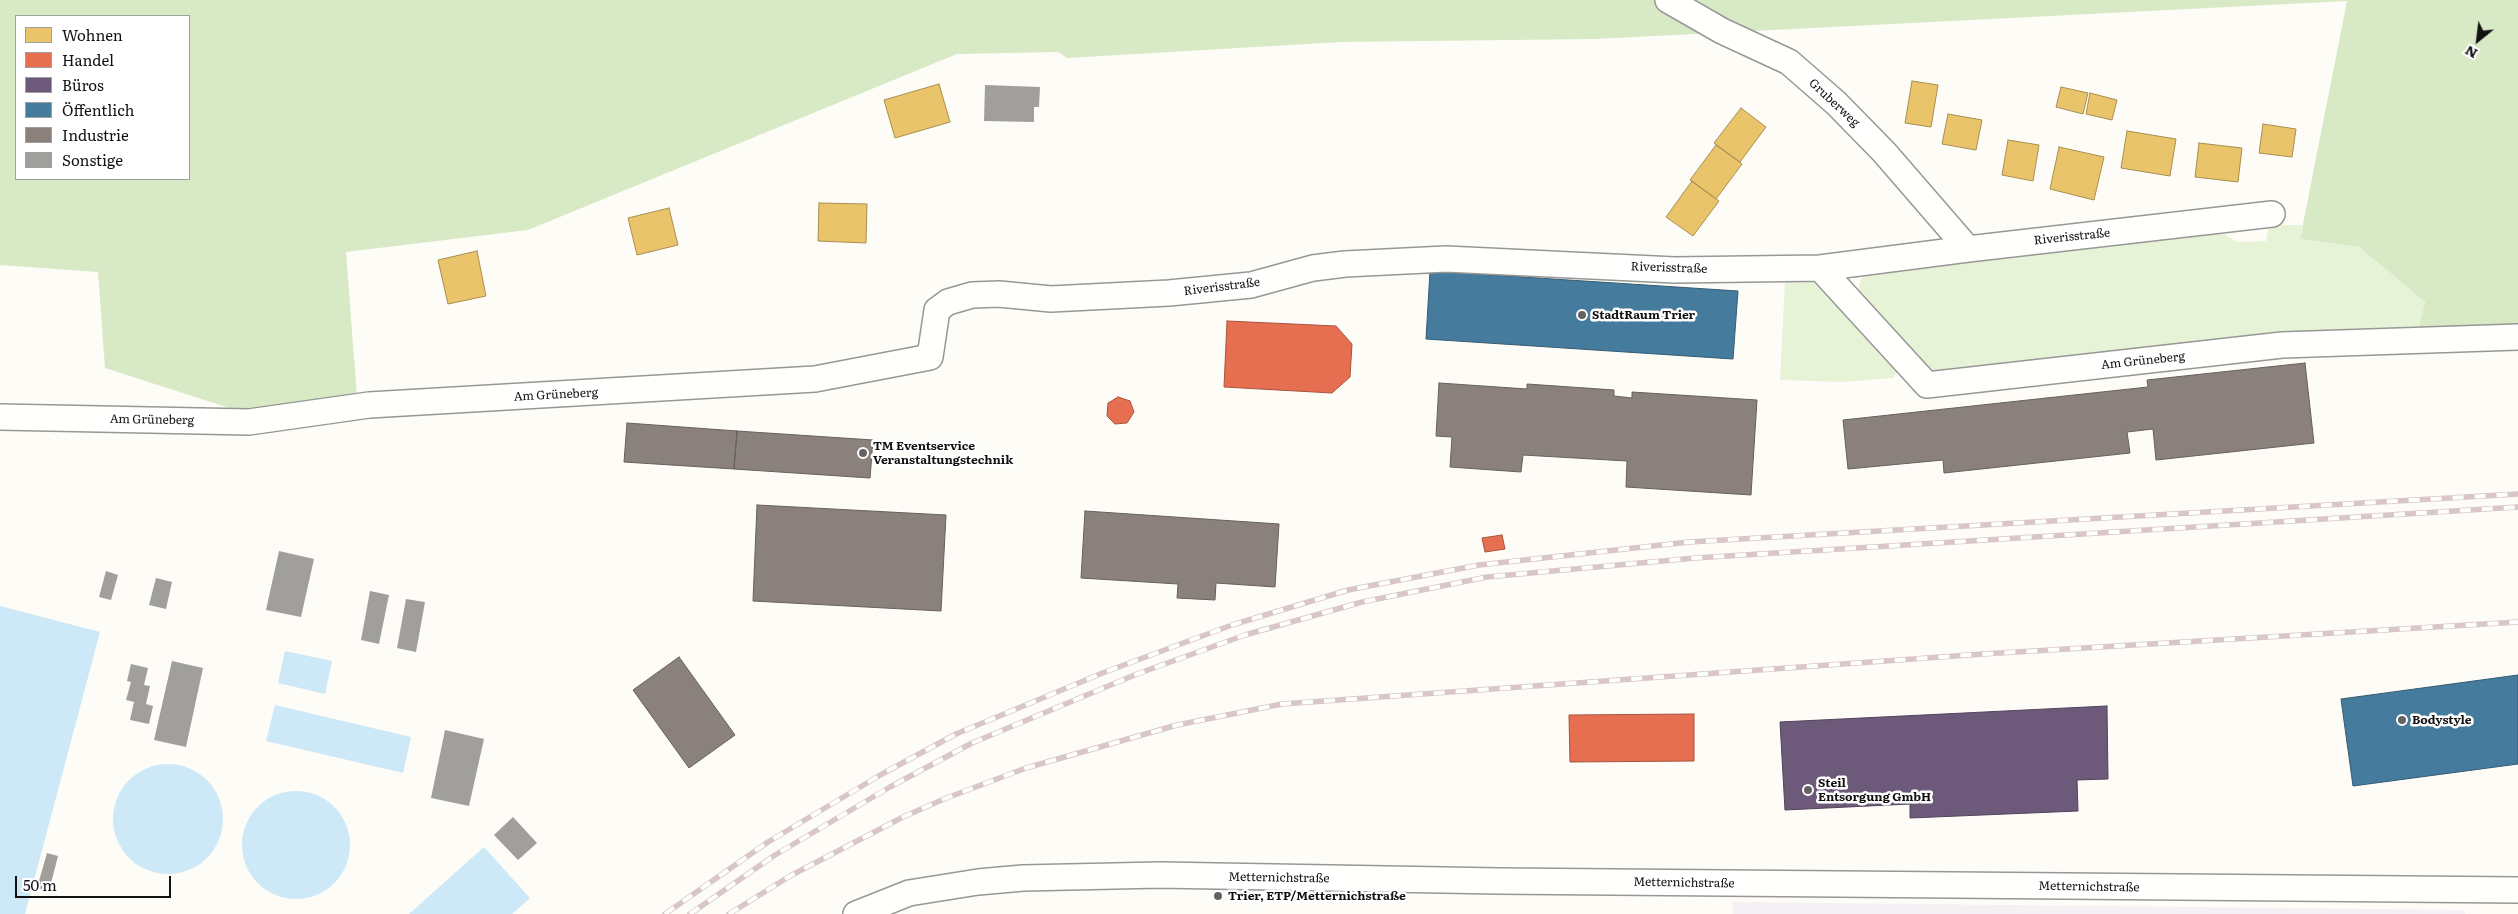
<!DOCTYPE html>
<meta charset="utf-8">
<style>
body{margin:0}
#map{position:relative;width:2518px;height:914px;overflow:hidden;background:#fdfcf7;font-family:Literata,serif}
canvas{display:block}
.legend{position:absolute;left:15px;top:15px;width:175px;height:165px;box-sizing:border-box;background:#fff;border:1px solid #a0a0a0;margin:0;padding:6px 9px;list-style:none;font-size:15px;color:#111}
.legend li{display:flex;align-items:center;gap:10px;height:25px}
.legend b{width:25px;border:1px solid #a0a0a0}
.north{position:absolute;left:2453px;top:15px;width:50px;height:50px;-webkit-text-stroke:4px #fff;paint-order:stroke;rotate:209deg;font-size:14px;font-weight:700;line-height:20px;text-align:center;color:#111}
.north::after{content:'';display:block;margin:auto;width:18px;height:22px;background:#111;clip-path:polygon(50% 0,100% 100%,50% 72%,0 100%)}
.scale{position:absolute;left:15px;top:876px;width:156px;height:22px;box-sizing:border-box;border:2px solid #111;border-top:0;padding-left:6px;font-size:15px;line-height:18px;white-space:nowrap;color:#111;-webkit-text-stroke:4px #fff;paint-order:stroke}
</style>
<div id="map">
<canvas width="2518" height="914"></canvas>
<ul class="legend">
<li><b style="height:14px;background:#e9c46a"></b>Wohnen</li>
<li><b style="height:14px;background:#e76f51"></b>Handel</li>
<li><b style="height:14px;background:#6d597a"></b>Büros</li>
<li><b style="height:14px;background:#457b9d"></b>Öffentlich</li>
<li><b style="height:14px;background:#8a817c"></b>Industrie</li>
<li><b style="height:14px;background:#a19f9c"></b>Sonstige</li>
</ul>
<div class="north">N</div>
<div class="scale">50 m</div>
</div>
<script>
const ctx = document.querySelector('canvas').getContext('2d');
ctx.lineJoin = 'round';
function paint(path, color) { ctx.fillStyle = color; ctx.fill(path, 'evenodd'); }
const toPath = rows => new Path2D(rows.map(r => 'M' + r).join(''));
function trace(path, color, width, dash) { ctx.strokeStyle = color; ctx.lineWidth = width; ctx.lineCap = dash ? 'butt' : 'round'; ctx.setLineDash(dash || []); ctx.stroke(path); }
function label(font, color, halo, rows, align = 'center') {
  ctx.font = font + ' Literata,serif'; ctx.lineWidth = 5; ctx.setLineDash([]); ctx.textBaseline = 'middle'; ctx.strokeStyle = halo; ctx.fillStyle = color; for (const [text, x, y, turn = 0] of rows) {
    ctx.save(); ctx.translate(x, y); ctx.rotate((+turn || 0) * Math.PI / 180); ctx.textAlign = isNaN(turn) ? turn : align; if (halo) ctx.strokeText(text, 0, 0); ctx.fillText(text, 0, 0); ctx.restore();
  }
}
const industrial = toPath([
 [1733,902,2465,910,2465,914,1733,914]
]);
const green = toPath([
 [2269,225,2302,225,2300,239,2359,247,2425,302,2418,331,1941,375,1931,369,1864,304,1859,295,1860,280,1865,276,1876,272,2218,230,2237,242,2266,241],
 [1808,279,1814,283,1897,366,1898,370,1893,378,1842,382,1780,380,1785,282]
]);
const forest = toPath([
 [0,0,2518,0,2518,325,2418,331,2425,302,2359,247,2300,239,2347,1,1595,39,1341,42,1067,58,1058,52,957,54,528,230,346,252,357,397,251,415,105,368,98,272,0,265],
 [16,16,189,16,189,179,16,179]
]);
const water = toPath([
 [0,606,100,632,25,914,0,914],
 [285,651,332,661,325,694,278,683],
 [275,705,411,737,403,773,266,741],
 '113 819a55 55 0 1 1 110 0a55 55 0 1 1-110 0Z',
 '242 845a54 54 0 1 1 108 0a54 54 0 1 1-108 0Z',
 [484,847,530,898,512,914,409,914]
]);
const homes = toPath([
 [1912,81,1938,85,1931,127,1905,123,1912,81],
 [939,84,950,122,895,138,884,100,939,84],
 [2061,87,2088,93,2083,114,2056,107,2061,87],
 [2090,93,2117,100,2112,120,2086,114,2090,93],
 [1741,108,1766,127,1740,162,1714,143,1741,108],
 [1948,114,1982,120,1976,150,1942,144,1948,114],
 [2263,124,2296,129,2292,157,2259,153,2263,124],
 [2127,131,2176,139,2170,176,2121,168,2127,131],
 [2008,140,2039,145,2033,181,2002,175,2008,140],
 [2199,143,2242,148,2238,182,2195,177,2199,143],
 [1716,145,1742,164,1716,199,1690,180,1716,145],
 [2059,147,2104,157,2094,200,2050,189,2059,147],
 [1692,181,1719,201,1693,236,1666,217,1692,181],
 [819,203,867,204,866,243,818,241,819,203],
 [669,208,678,245,637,255,628,218,669,208],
 [477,251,486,296,448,304,438,260,477,251]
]);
const shops = toPath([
 [1227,321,1336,326,1352,344,1350,377,1332,393,1224,387,1227,321],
 [1118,397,1130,401,1134,412,1127,423,1115,424,1107,416,1108,403,1118,397],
 [1502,535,1505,549,1485,552,1482,538,1502,535],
 [1694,714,1694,761,1570,762,1569,715,1694,714]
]);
const offices = toPath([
 [2107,706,2108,779,2077,780,2078,811,1910,818,1910,804,1785,810,1780,722,2107,706]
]);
const public = toPath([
 [1430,271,1738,291,1733,359,1426,339,1430,271],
 [2518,675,2518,764,2353,786,2341,699,2518,675]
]);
const industry = toPath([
 [2305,363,2314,443,2156,460,2153,429,2127,432,2130,453,1944,473,1943,460,1848,469,1843,420,2148,387,2147,380,2305,363],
 [1439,383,1527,389,1527,384,1614,390,1614,396,1632,398,1632,392,1757,400,1751,495,1626,487,1627,461,1523,455,1521,472,1450,467,1452,437,1436,436,1439,383],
 [627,423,737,431,734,469,624,462,627,423],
 [737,431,873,440,870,478,734,469,737,431],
 [757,505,946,515,941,611,753,601,757,505],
 [1085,511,1279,524,1275,587,1216,583,1215,600,1177,598,1178,584,1081,578,1085,511],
 [679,657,735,735,689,768,633,690,679,657]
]);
const building = toPath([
 [985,85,1040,87,1039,107,1034,107,1034,122,984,121],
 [279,551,314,559,301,617,266,610],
 [106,571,118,575,111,600,99,597],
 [156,578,172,582,166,609,149,605],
 [370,591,389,595,379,644,361,640],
 [406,599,425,602,416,652,397,648],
 [172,661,203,668,186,747,154,740],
 [131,664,148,668,144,685,150,686,146,704,153,706,149,724,130,720,134,702,126,700,131,682,127,681],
 [445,730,484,739,469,806,431,798],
 [513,817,537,843,518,860,494,835],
 [47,853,58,856,49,891,37,888]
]);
const minor = toPath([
 [1668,0,1722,31,1789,62,1836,103,1884,152,1968,249],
 [1820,268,1927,385,2282,345,2518,337],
 [0,417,249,422,369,405,815,379,930,357,937,310,948,302,972,295,999,294,1051,299,1169,293,1251,285,1313,268,1345,264,1446,259,1675,270,1820,268,1968,249,2272,214],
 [856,914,909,893,978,882,1023,878,1160,875,1499,881,2518,890]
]);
const rail = toPath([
 [665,914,768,842,882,774,956,734,1105,672,1232,625,1348,590,1479,565,1689,542,2518,494],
 [690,914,775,855,890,787,972,743,1137,674,1245,635,1362,602,1487,577,1695,558,2518,507],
 [729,914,790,876,903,817,944,799,1026,768,1177,725,1282,704,1983,654,2518,622]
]);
const markers = [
 [1582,315,5,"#646362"],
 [863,453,5,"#646362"],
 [2402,720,5,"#646362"],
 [1808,790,5,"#646362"],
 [1218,896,5,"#646362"]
];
const streetNames = [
 ["Gruberweg",1834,103,43],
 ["Riverisstraße",2072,237,-6],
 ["Riverisstraße",1669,268,2],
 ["Riverisstraße",1222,287,-7],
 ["Am Grüneberg",2143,361,-6],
 ["Am Grüneberg",556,395,-3],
 ["Am Grüneberg",152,420,1],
 ["Metternichstraße",1279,878,1],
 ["Metternichstraße",1684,883,1],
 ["Metternichstraße",2089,887,1]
];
const poiNames = [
 ["StadtRaum Trier",1592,315],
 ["TM Eventservice",873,446],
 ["Veranstaltungstechnik",873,460],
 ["Bodystyle",2412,720],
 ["Steil",1818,783],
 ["Entsorgung GmbH",1818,797],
 ["Trier, ETP/Metternichstraße",1228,896]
];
paint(industrial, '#f5f0f3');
paint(green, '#e7f3d7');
paint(forest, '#d8eac5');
paint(water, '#cde8f7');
paint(homes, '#e9c46a');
trace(homes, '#a88e4f', 1);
paint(shops, '#e76f51');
trace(shops, '#a7533e', 1);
paint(offices, '#6d597a');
trace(offices, '#51435a', 1);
paint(public, '#457b9d');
trace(public, '#355b73', 1);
paint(industry, '#8a817c');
trace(industry, '#665f5c', 1);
paint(building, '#a19f9c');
trace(minor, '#979795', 28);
trace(minor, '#fffffe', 25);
trace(rail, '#d9c6c7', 5.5);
trace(rail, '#fff', 4, [11]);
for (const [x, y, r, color] of markers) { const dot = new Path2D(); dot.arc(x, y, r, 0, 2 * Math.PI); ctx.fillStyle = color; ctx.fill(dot); trace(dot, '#fff', 2); }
label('12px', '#111', '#fff', streetNames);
label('bold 12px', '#111', '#fff', poiNames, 'left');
</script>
